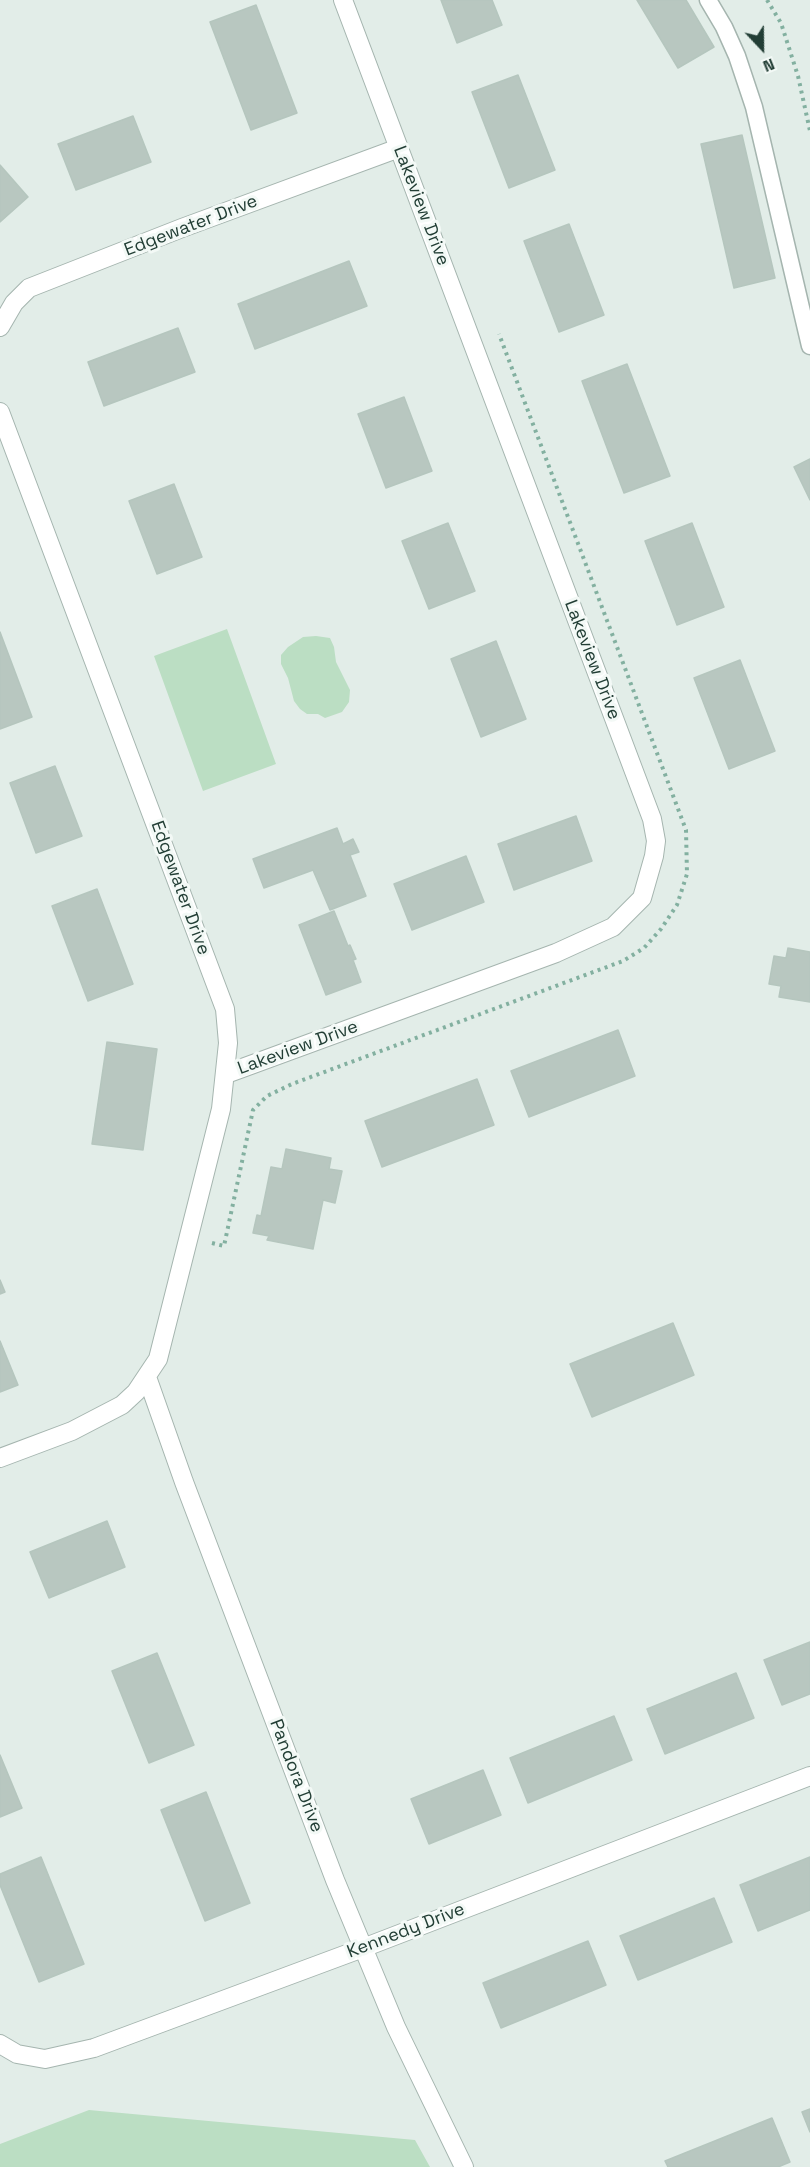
<!DOCTYPE html>
<style>
body{margin:0}
#map{position:relative;width:810px;height:2167px;overflow:hidden;background:#e2ede8;font-family:"Space Grotesk",sans-serif}
canvas{display:block}
.north{position:absolute;left:732px;top:18px;width:60px;height:60px;-webkit-text-stroke:4px #f3f9f6;paint-order:stroke;rotate:158deg;font-size:16px;font-weight:700;line-height:24px;text-align:center;color:#223e35}
.north::after{content:'';display:block;margin:auto;width:21px;height:27px;background:#223e35;clip-path:polygon(50% 0,100% 100%,50% 72%,0 100%)}
</style>
<div id="map">
<canvas width="810" height="2167"></canvas>
<div class="north">N</div>
</div>
<script>
const ctx = document.querySelector('canvas').getContext('2d');
ctx.lineJoin = 'round';
function paint(path, color) { ctx.fillStyle = color; ctx.fill(path, 'evenodd'); }
const toPath = rows => new Path2D(rows.map(r => 'M' + r).join(''));
function trace(path, color, width, dash) { ctx.strokeStyle = color; ctx.lineWidth = width; ctx.lineCap = dash ? 'butt' : 'round'; ctx.setLineDash(dash || []); ctx.stroke(path); }
function label(font, color, halo, rows, align = 'center') {
  ctx.font = font + ' "Space Grotesk",sans-serif'; ctx.lineWidth = 6; ctx.setLineDash([]); ctx.textBaseline = 'middle'; ctx.strokeStyle = halo; ctx.fillStyle = color; for (const [text, x, y, turn = 0] of rows) {
    ctx.save(); ctx.translate(x, y); ctx.rotate((+turn || 0) * Math.PI / 180); ctx.textAlign = isNaN(turn) ? turn : align; if (halo) ctx.strokeText(text, 0, 0); ctx.fillText(text, 0, 0); ctx.restore();
  }
}
const green = toPath([
 [227,629,276,764,203,791,154,656],
 [316,636,330,638,334,647,336,662,350,690,349,702,342,712,325,718,318,714,307,714,300,709,294,701,288,678,281,664,281,655,288,647,303,637],
 [89,2110,415,2140,430,2167,0,2167,0,2144]
]);
const building = toPath([
 [441,0,492,0,502,25,457,43,441,0],
 [637,0,686,0,714,47,678,68,637,0],
 [256,5,297,113,251,130,210,22,256,5],
 [518,75,555,170,509,188,472,92,518,75],
 [133,116,151,162,76,190,58,144,133,116],
 [742,135,775,278,734,288,701,144,742,135],
 [0,165,28,197,0,222,0,165],
 [569,224,604,315,559,332,524,241,569,224],
 [349,261,367,306,255,349,238,304,349,261],
 [178,328,195,372,104,406,88,362,178,328],
 [627,364,670,476,624,493,582,381,627,364],
 [404,397,432,471,386,488,358,414,404,397],
 [810,459,810,500,794,467,810,459],
 [174,484,202,557,157,574,129,501,174,484],
 [448,523,475,591,429,609,402,541,448,523],
 [692,523,724,607,677,625,645,541,692,523],
 [0,632,32,717,0,729,0,632],
 [496,641,526,719,481,737,451,659,496,641],
 [740,660,775,751,729,769,694,678,740,660],
 [55,766,82,836,36,853,10,783,55,766],
 [576,816,592,861,514,890,498,844,576,816],
 [337,828,343,844,353,839,359,852,350,855,366,896,330,910,313,870,264,888,253,859,337,828],
 [466,856,484,902,412,930,394,884,466,856],
 [97,889,133,984,88,1001,52,906,97,889],
 [334,911,348,946,350,945,356,959,353,960,361,982,326,995,299,925,334,911],
 [788,948,810,952,810,1002,779,997,781,986,769,984,774,956,786,958,788,948],
 [618,1030,635,1076,529,1117,511,1071,618,1030],
 [107,1042,157,1049,143,1150,92,1144,107,1042],
 [477,1079,494,1125,382,1167,365,1121,477,1079],
 [286,1149,331,1158,329,1169,342,1171,335,1203,323,1200,313,1249,267,1240,269,1236,253,1233,257,1215,261,1216,271,1167,282,1169,286,1149],
 [0,1280,5,1292,0,1294,0,1280],
 [673,1323,694,1375,592,1417,570,1364,673,1323],
 [0,1341,18,1385,0,1392,0,1341],
 [107,1521,125,1567,49,1598,30,1552,107,1521],
 [810,1642,810,1694,782,1705,764,1660,810,1642],
 [157,1653,194,1745,149,1763,112,1671,157,1653],
 [736,1673,754,1718,665,1754,647,1709,736,1673],
 [614,1716,632,1760,528,1803,510,1758,614,1716],
 [0,1755,22,1808,0,1817,0,1755],
 [483,1770,501,1815,429,1844,411,1799,483,1770],
 [206,1792,250,1903,205,1921,161,1810,206,1792],
 [41,1857,84,1964,39,1982,0,1885,0,1874,41,1857],
 [810,1857,810,1910,758,1931,740,1885,810,1857],
 [714,1898,732,1942,638,1980,620,1936,714,1898],
 [588,1941,606,1985,501,2028,483,1983,588,1941],
 [810,2109,810,2132,802,2112,810,2109],
 [772,2118,790,2162,778,2167,668,2167,665,2161,772,2118]
]);
const path = toPath([
 [767,0,781,23,798,76,810,131],
 [212,1243,224,1246,253,1110,267,1096,292,1084,623,961,644,948,661,929,677,905,687,874,686,830,499,334]
]);
const service = toPath([
 [708,0,724,27,737,56,754,107,810,346]
]);
const minor = toPath([
 [0,327,14,303,29,288,182,228,399,148],
 [0,412,225,1009,228,1043,221,1109,158,1359,136,1392,122,1405,72,1431,0,1458],
 [226,1074,556,953,613,927,642,898,654,856,656,841,652,819,343,0],
 [147,1377,184,1482,335,1880,396,2027,464,2167],
 [0,2044,17,2054,45,2059,94,2048,363,1948,810,1776]
]);
const streetNames = [
 ["Lakeview Drive",421,206,69],
 ["Edgewater Drive",191,226,-21],
 ["Lakeview Drive",592,660,69],
 ["Edgewater Drive",180,888,70],
 ["Lakeview Drive",298,1048,-20],
 ["Pandora Drive",296,1776,69],
 ["Kennedy Drive",406,1931,-21]
];
paint(green, '#bbdec3');
paint(building, '#b8c7c0');
trace(building, '#b5c6be', 1.5);
trace(service, '#a5b5af', 19);
trace(minor, '#a5b5af', 20);
trace(path, '#83b0a0', 4, [3, 4.5]);
trace(service, '#fff', 16);
trace(minor, '#fff', 18);
label('18px', '#223e35', '#f3f9f6', streetNames);
</script>
